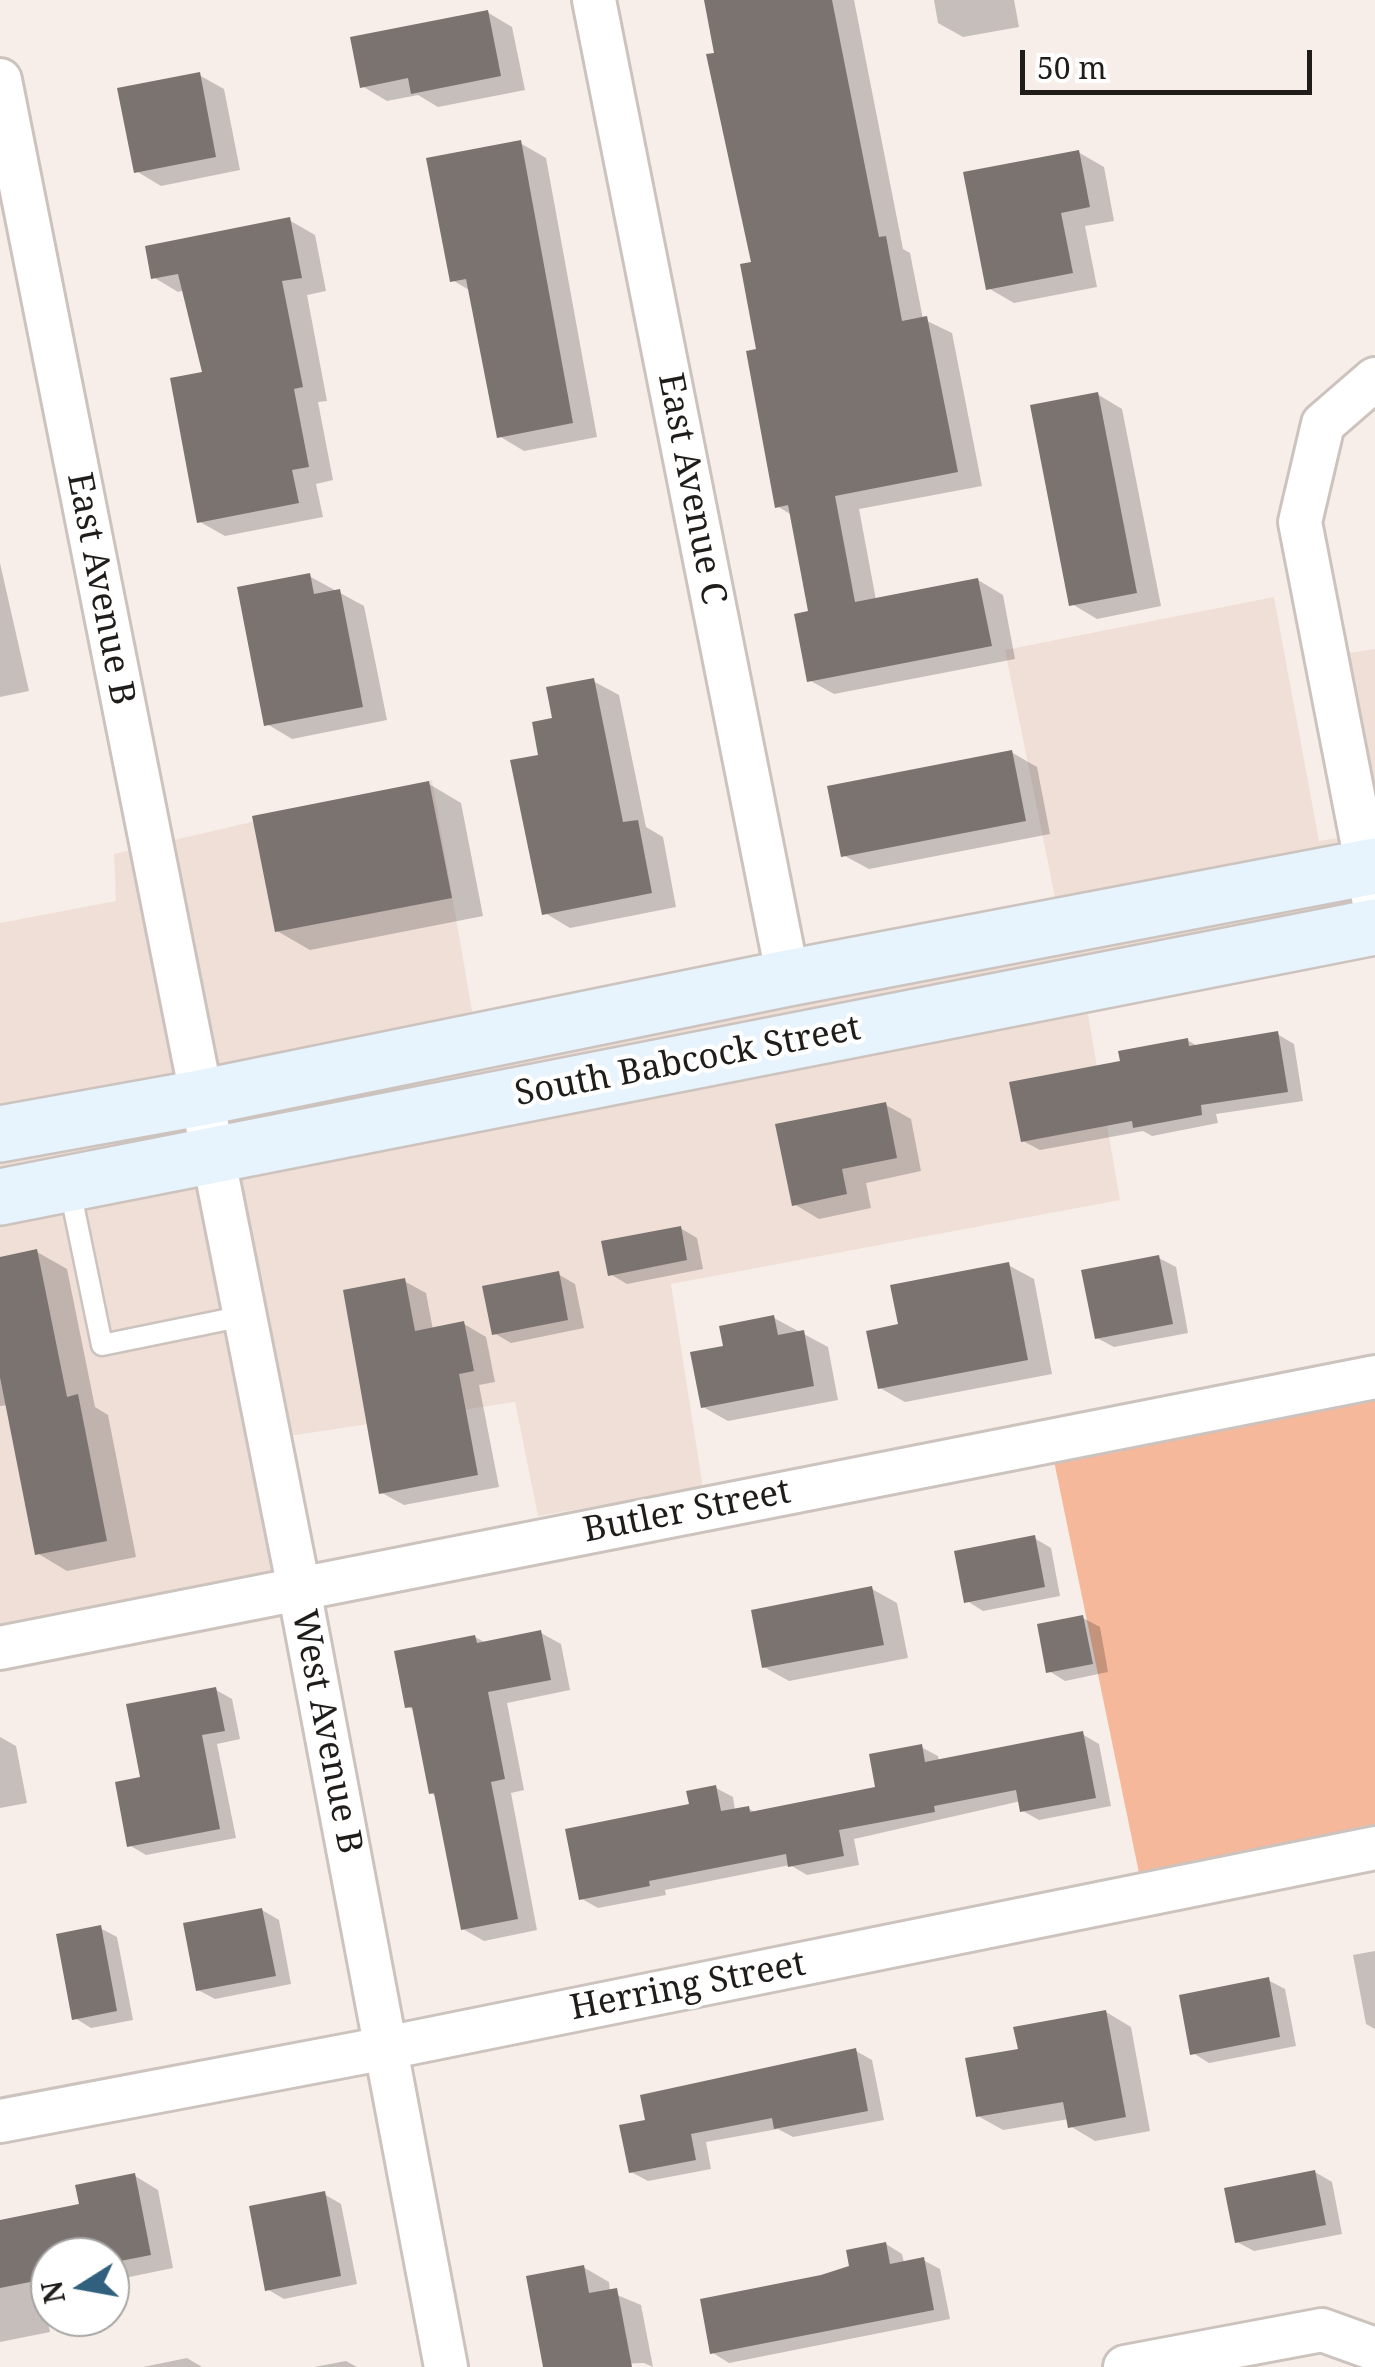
<!DOCTYPE html>
<style>
body{margin:0}
#map{position:relative;width:1375px;height:2367px;overflow:hidden;background:#f7eee9;font-family:"Noto Serif",serif}
canvas{display:block}
.north{position:absolute;left:30px;top:2237px;width:100px;height:100px;box-sizing:border-box;background:#fff;border:2px solid #a5a4a3;border-radius:50%;rotate:259deg;font-size:28px;font-weight:700;line-height:40px;text-align:center;color:#1f1c1a}
.north::after{content:'';display:block;margin:auto;width:35px;height:45px;background:#31607f;clip-path:polygon(50% 0,100% 100%,50% 72%,0 100%)}
.scale{position:absolute;left:1020px;top:50px;width:292px;height:45px;box-sizing:border-box;border:5px solid #1f1c1a;border-top:0;padding-left:12px;font-size:30px;line-height:35px;white-space:nowrap;color:#1f1c1a;-webkit-text-stroke:8px #fff;paint-order:stroke}
</style>
<div id="map">
<canvas width="1375" height="2367"></canvas>
<div class="north">N</div>
<div class="scale">50 m</div>
</div>
<script>
const ctx = document.querySelector('canvas').getContext('2d');
ctx.lineJoin = 'round';
function paint(path, color) { ctx.fillStyle = color; ctx.fill(path, 'evenodd'); }
const toPath = rows => new Path2D(rows.map(r => 'M' + r).join(''));
function trace(path, color, width, dash) { ctx.strokeStyle = color; ctx.lineWidth = width; ctx.lineCap = dash ? 'butt' : 'round'; ctx.setLineDash(dash || []); ctx.stroke(path); }
function label(font, color, halo, rows, align = 'center') {
  ctx.font = font + ' "Noto Serif",serif'; ctx.lineWidth = 9; ctx.setLineDash([]); ctx.textBaseline = 'middle'; ctx.strokeStyle = halo; ctx.fillStyle = color; for (const [text, x, y, turn = 0] of rows) {
    ctx.save(); ctx.translate(x, y); ctx.rotate((+turn || 0) * Math.PI / 180); ctx.textAlign = isNaN(turn) ? turn : align; if (halo) ctx.strokeText(text, 0, 0); ctx.fillText(text, 0, 0); ctx.restore();
  }
}
const built = toPath([
 [1274,597,1319,841,1375,832,1375,952,1087,1009,1120,1200,671,1284,703,1488,538,1516,515,1402,269,1439,299,1589,0,1648,0,923,116,901,114,854,432,780,474,1022,1059,917,1005,650],
 [1375,649,1375,787,1349,653]
]);
const green = toPath([
 [1375,1397,1375,1826,1139,1873,1054,1461]
]);
const shadow = toPath([
 [707,0,854,0,903,249,910,253,923,319,952,333,982,486,859,509,876,600,978,580,1003,595,1015,659,834,694,809,680,811,613,792,515,777,506,754,264],
 [934,0,1014,0,1019,27,963,37,938,23],
 [487,12,512,27,525,90,438,107,418,95,387,101,362,86],
 [199,75,224,89,240,170,161,186,136,171],
 [520,143,546,158,597,437,524,451,499,436,471,291,452,280],
 [1078,152,1104,167,1114,221,1085,226,1097,287,1014,303,988,288],
 [289,220,315,235,326,291,307,295,327,401,318,402,333,480,316,484,323,517,225,536,200,522,205,374,185,290,178,292,153,277],
 [1097,394,1122,409,1161,606,1097,619,1072,604],
 [0,563,29,691,0,697],
 [309,576,364,606,387,720,292,739,267,724],
 [593,681,619,695,646,827,663,837,676,907,570,928,545,913,541,757,555,720],
 [1011,752,1037,767,1050,834,869,869,843,855],
 [429,784,461,803,483,916,310,950,277,931],
 [1277,1034,1294,1044,1303,1101,1216,1114,1218,1123,1152,1136,1143,1131,1040,1150,1023,1141,1123,1063,1187,1040,1199,1047],
 [886,1105,911,1119,921,1171,866,1183,871,1208,819,1219,794,1204],
 [680,1228,697,1238,703,1269,627,1284,610,1274],
 [37,1252,67,1269,95,1407,108,1415,136,1557,67,1571,37,1553,8,1405,0,1406,0,1259],
 [1159,1258,1176,1267,1188,1333,1114,1347,1097,1338],
 [1008,1265,1034,1279,1052,1374,905,1402,880,1388,901,1326],
 [558,1274,575,1284,584,1328,511,1343,494,1333],
 [404,1281,426,1293,433,1330,464,1324,486,1337,495,1382,479,1385,499,1487,404,1505,382,1493],
 [774,1318,828,1347,838,1400,728,1421,703,1407,726,1348],
 [1034,1538,1051,1548,1060,1596,983,1611,967,1601],
 [872,1589,897,1603,908,1658,789,1681,764,1667],
 [1083,1618,1100,1627,1108,1672,1065,1681,1049,1671],
 [541,1633,561,1644,570,1690,507,1703,524,1790,511,1793,537,1930,484,1941,463,1929,437,1797,431,1793,415,1711,407,1706,475,1637,486,1643],
 [216,1690,232,1699,240,1739,217,1744,236,1838,146,1855,129,1845,143,1779],
 [1082,1734,1099,1744,1111,1806,1039,1820,1023,1811,1021,1801,854,1839,859,1865,807,1875,790,1865,665,1890,666,1895,598,1908,582,1899,716,1788,733,1797,735,1811,748,1808,756,1813,878,1789,921,1747,938,1756,939,1762],
 [0,1737,16,1746,27,1803,0,1808],
 [262,1910,279,1920,291,1984,215,1999,198,1990],
 [100,1928,117,1937,133,2020,91,2028,75,2018],
 [1375,1951,1375,2029,1366,2024,1353,1955],
 [1268,1980,1285,1989,1296,2046,1209,2063,1193,2053],
 [1106,2012,1131,2027,1150,2131,1095,2141,1070,2126,1069,2119,1003,2130,978,2116,1020,2051],
 [856,2051,872,2060,884,2120,793,2137,778,2129,706,2142,711,2169,648,2181,631,2172,647,2122],
 [1315,2172,1332,2182,1342,2234,1254,2251,1237,2242],
 [135,2176,158,2190,173,2268,110,2281,110,2257,50,2257,50,2295,43,2296,50,2332,0,2342,0,2222,82,2206],
 [324,2194,341,2204,357,2284,284,2299,267,2289],
 [886,2244,902,2254,904,2263,923,2260,940,2269,950,2319,729,2363,713,2353,822,2278,852,2268],
 [583,2267,609,2282,610,2292,641,2305,653,2367,644,2363,546,2367],
 [187,2358,202,2367,143,2367],
 [346,2361,357,2367,314,2367]
]);
const building = toPath([
 [704,0,832,0,879,237,886,236,902,321,927,316,958,472,835,496,855,602,978,578,992,646,807,682,794,614,808,611,788,505,775,508,746,351,756,349,740,264,751,262,706,54,714,53],
 [488,10,501,76,411,94,408,78,360,88,350,37],
 [200,72,216,157,134,173,117,88],
 [521,140,573,423,497,438,466,279,450,282,426,158],
 [1079,150,1090,207,1061,213,1073,273,986,290,963,172],
 [290,217,302,278,282,281,303,387,294,389,309,467,292,470,299,503,197,523,170,378,202,372,178,274,151,279,145,246],
 [1098,392,1137,593,1069,606,1030,405],
 [310,573,314,594,340,589,363,707,264,726,237,587],
 [594,678,623,822,638,820,652,893,542,915,510,760,538,755,532,722,552,718,546,687],
 [1012,750,1026,821,841,857,827,786],
 [429,781,452,898,275,932,252,816],
 [1278,1031,1288,1092,1201,1105,1202,1115,1133,1128,1132,1121,1021,1142,1009,1082,1120,1061,1118,1051,1188,1038,1189,1046],
 [886,1102,897,1158,842,1169,847,1194,792,1206,775,1124],
 [681,1226,687,1260,608,1276,601,1241],
 [37,1249,67,1397,78,1394,107,1541,35,1555,0,1377,0,1257],
 [1159,1255,1173,1324,1095,1339,1081,1270],
 [1009,1262,1028,1360,878,1389,866,1331,898,1324,890,1285],
 [559,1271,568,1320,492,1335,482,1286],
 [405,1278,415,1331,464,1321,474,1371,459,1374,478,1475,379,1494,343,1290],
 [774,1315,778,1335,804,1330,814,1386,701,1408,690,1352,723,1346,719,1326],
 [1035,1535,1045,1587,964,1603,954,1551],
 [872,1586,884,1645,762,1668,751,1610],
 [1083,1615,1093,1664,1046,1673,1037,1624],
 [541,1630,551,1680,488,1692,505,1779,491,1782,518,1919,461,1930,434,1793,429,1794,412,1707,405,1708,394,1651,475,1635,477,1643],
 [216,1687,225,1731,202,1735,220,1829,127,1847,115,1782,140,1777,126,1704],
 [1083,1731,1096,1798,1020,1812,1016,1790,934,1806,935,1812,839,1830,844,1856,788,1867,786,1854,649,1881,650,1886,579,1900,565,1829,689,1804,686,1791,716,1785,721,1811,749,1806,750,1812,875,1787,869,1754,922,1744,925,1762],
 [262,1908,276,1976,196,1991,183,1923],
 [101,1925,117,2011,72,2020,56,1934],
 [1269,1977,1280,2037,1190,2055,1179,1995],
 [1106,2010,1126,2117,1068,2128,1063,2102,976,2117,965,2058,1018,2049,1013,2027],
 [856,2048,868,2111,774,2129,772,2118,691,2134,696,2160,629,2173,619,2125,645,2120,640,2095],
 [1315,2170,1326,2225,1235,2243,1224,2188],
 [135,2173,151,2255,110,2263,110,2257,50,2257,50,2278,0,2288,0,2220,79,2204,75,2185],
 [325,2191,341,2276,265,2291,249,2206],
 [886,2242,890,2264,924,2257,934,2310,710,2354,700,2299,821,2275,849,2266,846,2250],
 [584,2265,589,2293,617,2288,632,2367,543,2367,526,2276]
]);
const lane = toPath([
 [69,1185,102,1345,244,1316]
]);
const street = toPath([
 [594,0,788,978],
 [0,80,299,1589,446,2367],
 [1375,379,1323,424,1300,522,1375,908],
 [0,1648,1375,1377],
 [0,2121,386,2048,1375,1848],
 [1125,2367,1322,2330,1375,2349]
]);
const secondary = toPath([
 [0,1134,200,1098,788,978,1375,866],
 [0,1197,1375,927]
]);
const streetNames = [
 ["East Avenue C",691,489,79],
 ["East Avenue B",100,589,79],
 ["South Babcock Street",688,1062,-11],
 ["Butler Street",687,1512,-11],
 ["West Avenue B",326,1732,79],
 ["Herring Street",688,1987,-11]
];
paint(built, '#f0dfd7');
paint(green, '#f6b89b');
paint(shadow, '#0003');
paint(building, '#7b736f');
trace(lane, '#ccc3be', 25);
trace(street, '#ccc3be', 48);
trace(secondary, '#ccc3be', 60);
trace(lane, '#fff', 20);
trace(street, '#fff', 42);
trace(secondary, '#e7f4fe', 55);
label('35px', '#1f1c1a', '#fff', streetNames);
</script>
